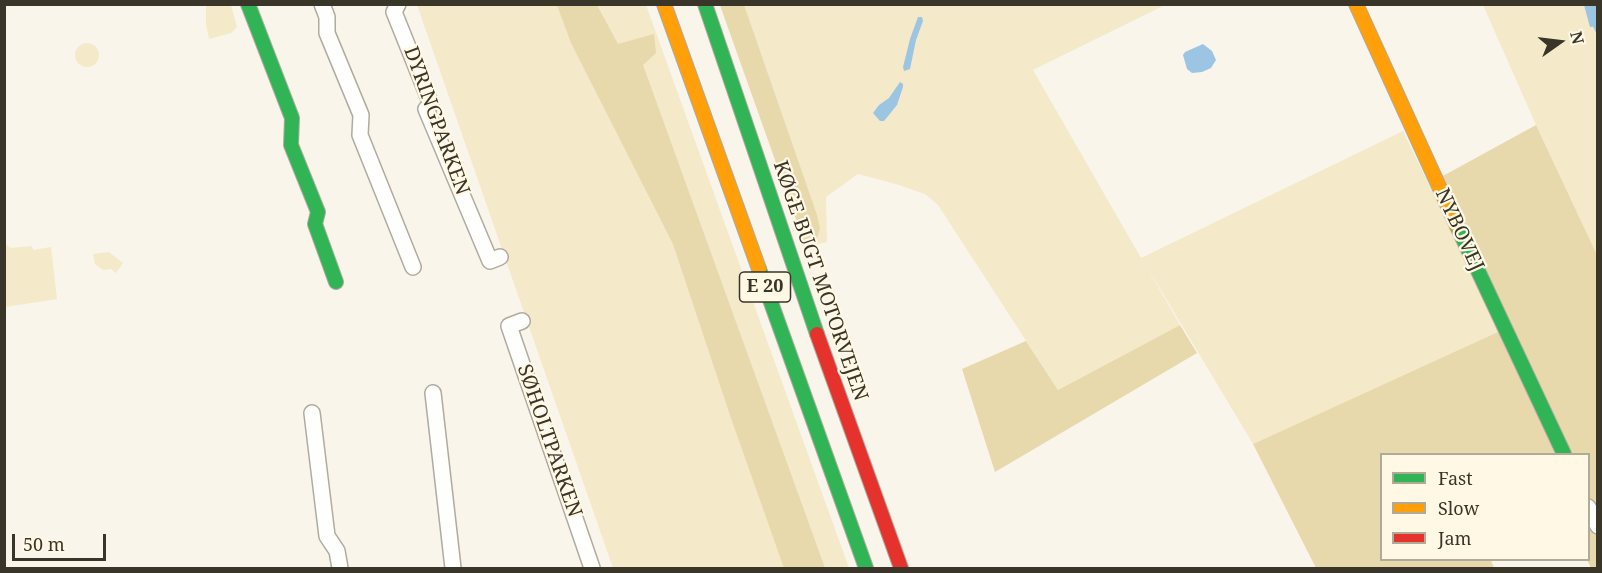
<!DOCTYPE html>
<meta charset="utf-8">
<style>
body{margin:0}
#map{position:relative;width:1602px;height:573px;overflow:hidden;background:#f9f5ea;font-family:"Noto Serif",serif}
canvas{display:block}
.frame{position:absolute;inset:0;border:6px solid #393528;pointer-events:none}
.legend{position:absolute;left:1380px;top:453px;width:210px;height:108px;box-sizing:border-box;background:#fff8e4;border:2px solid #b0aa99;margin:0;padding:8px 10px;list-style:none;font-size:18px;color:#393528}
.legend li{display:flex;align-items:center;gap:12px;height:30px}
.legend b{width:30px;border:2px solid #b0aa99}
.north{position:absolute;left:1530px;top:12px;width:60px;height:60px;-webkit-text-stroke:4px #fff8e4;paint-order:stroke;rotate:76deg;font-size:16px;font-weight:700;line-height:24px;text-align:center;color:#393528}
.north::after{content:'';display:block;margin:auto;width:21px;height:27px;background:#393528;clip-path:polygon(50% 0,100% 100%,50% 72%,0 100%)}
.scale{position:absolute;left:12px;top:534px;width:94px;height:27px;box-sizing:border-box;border:3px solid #393528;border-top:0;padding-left:8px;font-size:18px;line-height:21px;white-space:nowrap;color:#393528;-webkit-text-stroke:4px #fff8e4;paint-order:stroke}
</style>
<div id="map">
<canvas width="1602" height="573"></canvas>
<div class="frame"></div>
<ul class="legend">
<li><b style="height:8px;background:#30b455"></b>Fast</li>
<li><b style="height:8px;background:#ff9f0a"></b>Slow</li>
<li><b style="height:8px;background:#e5322d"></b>Jam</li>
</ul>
<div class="north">N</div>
<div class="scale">50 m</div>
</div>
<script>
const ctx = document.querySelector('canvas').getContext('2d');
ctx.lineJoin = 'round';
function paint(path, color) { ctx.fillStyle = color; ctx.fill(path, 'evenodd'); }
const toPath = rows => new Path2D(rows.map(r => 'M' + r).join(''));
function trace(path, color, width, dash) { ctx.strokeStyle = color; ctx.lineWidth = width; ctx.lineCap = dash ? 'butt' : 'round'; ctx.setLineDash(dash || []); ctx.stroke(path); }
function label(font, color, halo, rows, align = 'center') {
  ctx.font = font + ' "Noto Serif",serif'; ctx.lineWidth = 4.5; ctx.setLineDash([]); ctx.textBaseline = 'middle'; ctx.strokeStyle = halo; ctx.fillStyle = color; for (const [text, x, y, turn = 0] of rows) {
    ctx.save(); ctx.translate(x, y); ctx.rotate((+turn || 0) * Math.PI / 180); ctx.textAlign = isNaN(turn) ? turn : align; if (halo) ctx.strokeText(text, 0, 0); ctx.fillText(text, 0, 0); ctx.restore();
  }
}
const green = toPath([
 [206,5,231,5,237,27,231,33,209,39,206,24],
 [417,5,646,5,849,568,613,568],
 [720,5,1165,5,1033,70,1141,258,1403,131,1500,331,1253,444,1144,262,1180,325,1058,390,938,205,925,194,896,184,858,174,826,197,827,242,806,247],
 [1483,5,1597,5,1597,255,1536,125],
 '75 55a12 12 0 1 1 24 0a12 12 0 1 1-24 0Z',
 [5,244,11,248,32,246,33,250,51,247,57,299,5,307],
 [109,252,123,263,116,273,111,269,103,270,95,264,93,254]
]);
const forest = toPath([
 [557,5,597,5,618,44,654,34,656,53,643,65,825,568,784,568,732,421,673,244,571,43],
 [720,5,744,5,817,215,820,228,816,241,806,247],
 [1536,125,1597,255,1597,568,1591,568,1587,560,1588,454,1382,454,1382,560,1491,560,1494,568,1316,568,1253,444,1500,331,1441,177],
 [1180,325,1197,353,995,472,962,369,1026,341,1058,390]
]);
const water = toPath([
 [1584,5,1597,5,1597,26,1590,27],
 [918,17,922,17,923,21,916,40,910,69,904,71,903,67,910,39],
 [1203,44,1212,51,1216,60,1211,68,1202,72,1192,73,1187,69,1183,55,1185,52],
 [900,82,903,84,903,87,897,105,884,121,880,121,873,113,879,105,889,98]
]);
const stream = toPath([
 [1595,26,1598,32]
]);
const street = toPath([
 [322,4,327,17,327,33,361,115,360,135,413,267],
 [398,4,394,12,431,104,426,109,490,261,500,257],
 [522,321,509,326,592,568],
 [433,393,453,568],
 [312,413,327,536,337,551,340,568],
 [1588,507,1598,526]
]);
const fast = toPath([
 [248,4,292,118,291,145,318,212,315,224,336,282],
 [705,4,817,334],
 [1457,226,1564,454],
 [759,269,866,568]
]);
const slow = toPath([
 [664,4,759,269],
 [1356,4,1457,226]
]);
const jam = toPath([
 [817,334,901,568]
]);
const shields = [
 [765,287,51]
];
const shieldNames = [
 ["E 20",765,287]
];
const streetNames = [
 ["DYRINGPARKEN",436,121,70],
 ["NYBOVEJ",1459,230,65],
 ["KØGE BUGT MOTORVEJEN",820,281,71],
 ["SØHOLTPARKEN",549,441,71]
];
paint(green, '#f4e9c9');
paint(forest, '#e7d9ac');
paint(water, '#9cc5e4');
trace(stream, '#9cc5e4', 4);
trace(street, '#afaba0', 18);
trace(fast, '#afaba0', 16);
trace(slow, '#afaba0', 16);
trace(jam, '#afaba0', 16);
trace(street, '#fefefc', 15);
trace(fast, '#30b455', 14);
trace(slow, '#ff9f0a', 14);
trace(jam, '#e5322d', 14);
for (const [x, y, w] of shields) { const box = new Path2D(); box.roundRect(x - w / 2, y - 15, w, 30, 4.5); ctx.fillStyle = '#fff8e4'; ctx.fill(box); trace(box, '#393528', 1.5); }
label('bold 18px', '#393528', null, shieldNames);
label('20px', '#393528', '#fff8e4', streetNames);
</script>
